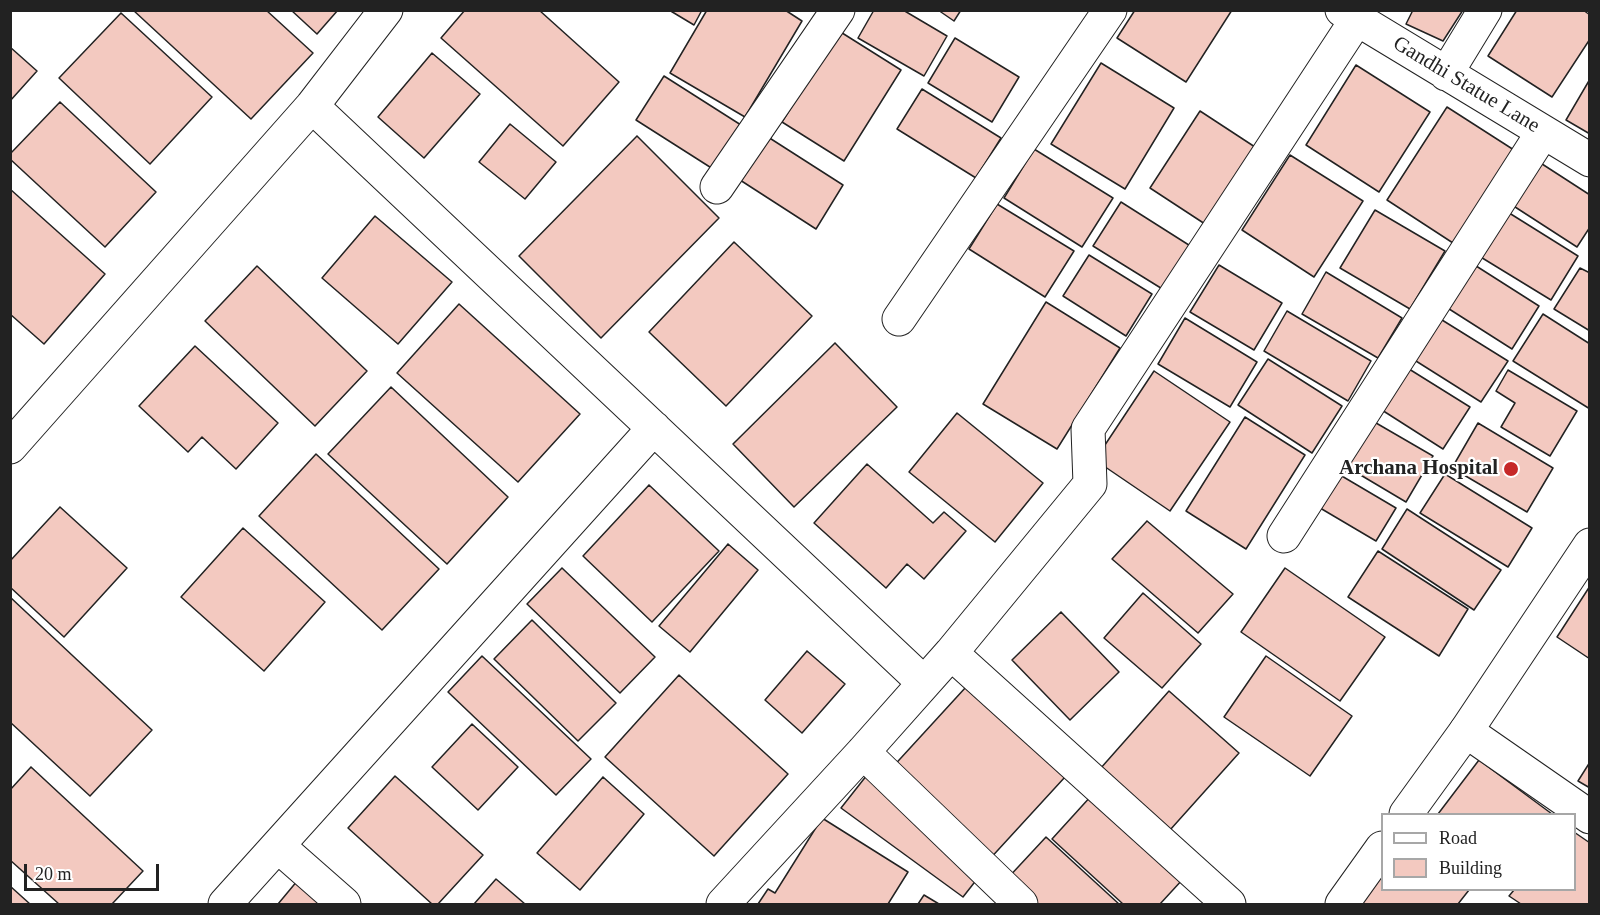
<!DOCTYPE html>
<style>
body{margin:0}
#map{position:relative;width:1600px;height:915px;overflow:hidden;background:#fff;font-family:Georgia,serif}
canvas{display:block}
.frame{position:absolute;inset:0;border:12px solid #222;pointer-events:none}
.legend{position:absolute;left:1381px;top:813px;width:195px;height:78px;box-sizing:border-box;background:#fff;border:2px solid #a7a7a7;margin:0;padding:8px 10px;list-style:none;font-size:18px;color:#222}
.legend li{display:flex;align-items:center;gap:12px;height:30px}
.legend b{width:30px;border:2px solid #a7a7a7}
.scale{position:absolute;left:24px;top:864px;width:135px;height:27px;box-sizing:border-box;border:3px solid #222;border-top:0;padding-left:8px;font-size:18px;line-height:21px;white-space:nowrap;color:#222;-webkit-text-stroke:4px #fff;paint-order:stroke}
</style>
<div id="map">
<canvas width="1600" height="915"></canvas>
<div class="frame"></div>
<ul class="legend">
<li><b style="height:8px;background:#fff"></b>Road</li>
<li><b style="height:16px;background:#f3c9c0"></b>Building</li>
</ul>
<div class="scale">20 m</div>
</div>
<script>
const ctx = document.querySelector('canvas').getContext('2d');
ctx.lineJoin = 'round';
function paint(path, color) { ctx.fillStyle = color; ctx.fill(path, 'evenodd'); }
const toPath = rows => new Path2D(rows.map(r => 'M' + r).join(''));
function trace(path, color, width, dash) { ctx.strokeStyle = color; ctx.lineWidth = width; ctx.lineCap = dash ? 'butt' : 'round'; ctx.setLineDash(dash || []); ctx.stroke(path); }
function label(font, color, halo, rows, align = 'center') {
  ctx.font = font + ' Georgia,serif'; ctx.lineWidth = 4.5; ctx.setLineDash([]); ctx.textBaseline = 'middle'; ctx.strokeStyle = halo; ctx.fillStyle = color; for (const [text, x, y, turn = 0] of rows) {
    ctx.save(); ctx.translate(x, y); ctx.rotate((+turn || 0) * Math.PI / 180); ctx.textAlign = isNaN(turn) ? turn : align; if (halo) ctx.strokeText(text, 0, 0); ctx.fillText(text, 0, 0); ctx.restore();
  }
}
const building = toPath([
 [133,10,266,10,313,53,251,119,133,10],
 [291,10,338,10,317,34,291,10],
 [465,10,539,10,619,82,563,146,441,38,465,10],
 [669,10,702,10,694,25,669,10],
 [707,10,785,10,802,21,745,117,670,73,707,10],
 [874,10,903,10,947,36,924,76,858,38,874,10],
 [938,10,961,10,954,21,938,10],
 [1135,10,1232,10,1186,82,1117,38,1135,10],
 [1413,10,1463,10,1443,41,1406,24,1413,10],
 [1517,10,1583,10,1590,15,1590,39,1552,97,1488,56,1517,10],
 [121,13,212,97,150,164,59,78,121,13],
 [839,31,901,70,844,161,782,122,839,31],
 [955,38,1019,77,992,122,928,83,955,38],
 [10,47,37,71,10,101,10,47],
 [432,53,480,94,424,158,378,117,432,53],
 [1101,63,1174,108,1125,189,1051,144,1101,63],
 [1356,65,1430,112,1379,192,1306,145,1356,65],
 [664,76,741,125,713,169,636,120,664,76],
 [1590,79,1590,134,1566,120,1590,79],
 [922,89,1001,138,976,178,897,129,922,89],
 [60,102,156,192,105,247,10,159,10,154,60,102],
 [1447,107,1514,150,1453,243,1387,200,1447,107],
 [1200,111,1255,147,1205,224,1150,188,1200,111],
 [510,124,556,162,525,199,479,162,510,124],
 [637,136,719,218,601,338,519,256,637,136],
 [768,137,843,185,816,229,740,180,768,137],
 [1034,149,1113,198,1082,247,1004,198,1034,149],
 [1290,155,1363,201,1314,277,1242,230,1290,155],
 [1539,162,1590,195,1590,227,1577,247,1512,205,1539,162],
 [10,189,105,274,44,344,10,314,10,189],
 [1121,202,1192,247,1164,290,1093,246,1121,202],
 [997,204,1074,251,1045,297,969,249,997,204],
 [1375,210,1445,251,1410,309,1340,268,1375,210],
 [1506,211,1578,256,1551,300,1479,256,1506,211],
 [375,216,452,282,398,344,322,278,375,216],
 [734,242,812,316,726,406,649,332,734,242],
 [1089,255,1152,294,1126,336,1063,296,1089,255],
 [1473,264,1539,306,1512,349,1446,307,1473,264],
 [1219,265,1282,303,1254,350,1190,312,1219,265],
 [257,266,367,371,315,426,205,321,257,266],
 [1580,268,1590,273,1590,331,1554,309,1580,268],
 [1326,272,1402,318,1378,358,1302,314,1326,272],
 [1046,302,1120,348,1057,449,983,404,1046,302],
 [459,304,580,414,518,482,397,373,459,304],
 [1287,311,1371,361,1348,401,1264,351,1287,311],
 [1543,314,1590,344,1590,409,1513,361,1543,314],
 [1434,315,1508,361,1481,402,1408,356,1434,315],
 [1185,318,1257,362,1230,407,1158,364,1185,318],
 [835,343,897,407,794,507,733,444,835,343],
 [195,346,278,423,236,469,202,437,188,452,139,406,195,346],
 [1268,359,1342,406,1312,453,1238,405,1268,359],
 [1401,364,1470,407,1443,449,1374,405,1401,364],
 [1508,370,1577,411,1550,456,1501,427,1515,403,1496,391,1508,370],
 [1154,371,1230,422,1170,511,1095,460,1154,371],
 [391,387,508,497,447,564,328,454,391,387],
 [957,413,1043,483,995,542,909,472,957,413],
 [1364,416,1433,456,1406,502,1337,461,1364,416],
 [1245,417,1305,455,1246,549,1186,511,1245,417],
 [1478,423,1553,468,1527,512,1452,468,1478,423],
 [316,454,439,569,382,630,259,516,316,454],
 [867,464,933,523,944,512,966,531,924,579,907,564,886,588,814,523,867,464],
 [1335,472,1396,508,1376,541,1315,505,1335,472],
 [1445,474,1532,528,1508,567,1420,513,1445,474],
 [649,485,719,551,652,622,583,556,649,485],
 [60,507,127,568,64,637,10,587,10,561,60,507],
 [1407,509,1501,570,1474,610,1382,549,1407,509],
 [1147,521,1233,594,1198,633,1112,559,1147,521],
 [243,528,325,602,264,671,181,597,243,528],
 [728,544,758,570,690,652,659,626,728,544],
 [1378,551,1468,609,1439,656,1348,597,1378,551],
 [562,568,655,657,620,693,527,604,562,568],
 [1285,568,1385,637,1340,701,1241,632,1285,568],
 [1590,586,1590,659,1557,637,1590,586],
 [1143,593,1201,644,1162,688,1104,638,1143,593],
 [10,597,152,730,90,796,10,722,10,597],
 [1061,612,1119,672,1070,720,1012,660,1061,612],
 [532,620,616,703,578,741,494,659,532,620],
 [807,651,845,684,802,733,765,700,807,651],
 [482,656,591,759,556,795,448,692,482,656],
 [1266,656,1352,716,1310,776,1224,717,1266,656],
 [679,675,788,774,714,856,605,757,679,675],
 [966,687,1065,777,987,862,889,771,966,687],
 [1169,691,1239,753,1170,830,1100,769,1169,691],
 [472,724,518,767,478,810,432,767,472,724],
 [1479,760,1552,814,1438,814,1479,760],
 [1590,762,1590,788,1578,781,1590,762],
 [31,767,143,871,112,904,59,904,10,860,10,790,31,767],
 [867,775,981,874,963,897,841,808,867,775],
 [395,776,483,855,438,904,432,904,348,828,395,776],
 [603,777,644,814,580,890,537,853,603,777],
 [1092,795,1183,879,1160,904,1123,904,1052,839,1092,795],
 [822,818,908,872,888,904,758,904,768,889,775,893,822,818],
 [1574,832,1590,843,1590,904,1521,904,1509,896,1514,890,1574,890,1574,832],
 [1046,837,1119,904,1033,904,1006,880,1046,837],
 [1382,866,1382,890,1469,890,1458,904,1364,904,1358,900,1382,866],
 [496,879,525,904,474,904,496,879],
 [298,880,326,904,278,904,298,880],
 [10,886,30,904,10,904,10,886],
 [924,895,939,904,918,904,924,895]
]);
const minor = toPath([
 [1342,10,1590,160],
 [1446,74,1485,10],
 [312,106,924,683],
 [717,187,838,10],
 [899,319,1110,10],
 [10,447,312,106,386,10],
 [1284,536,1543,132],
 [951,653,1229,904],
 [1466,731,1590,817],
 [863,752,1021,904],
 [278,846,344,904],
 [225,904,654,428],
 [723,904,863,752,951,653,1090,484,1088,429,1357,19]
]);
const tertiary = toPath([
 [1406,814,1466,731,1590,545],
 [1342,904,1382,848]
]);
const markers = [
 [1511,469,8,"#c62828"]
];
const streetNames = [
 ["Gandhi Statue Lane",1466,85,31]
];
const poiNames = [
 ["Archana Hospital",1498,469]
];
paint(building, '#f3c9c0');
trace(building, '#222', 1.5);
trace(minor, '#222', 35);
trace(tertiary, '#222', 35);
trace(minor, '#fff', 33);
trace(tertiary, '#fff', 33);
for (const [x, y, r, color] of markers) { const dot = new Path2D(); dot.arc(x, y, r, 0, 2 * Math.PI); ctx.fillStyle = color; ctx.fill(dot); trace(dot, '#fff', 2); }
label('21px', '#222', '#fff', streetNames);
label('bold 21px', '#222', '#fff', poiNames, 'right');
</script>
